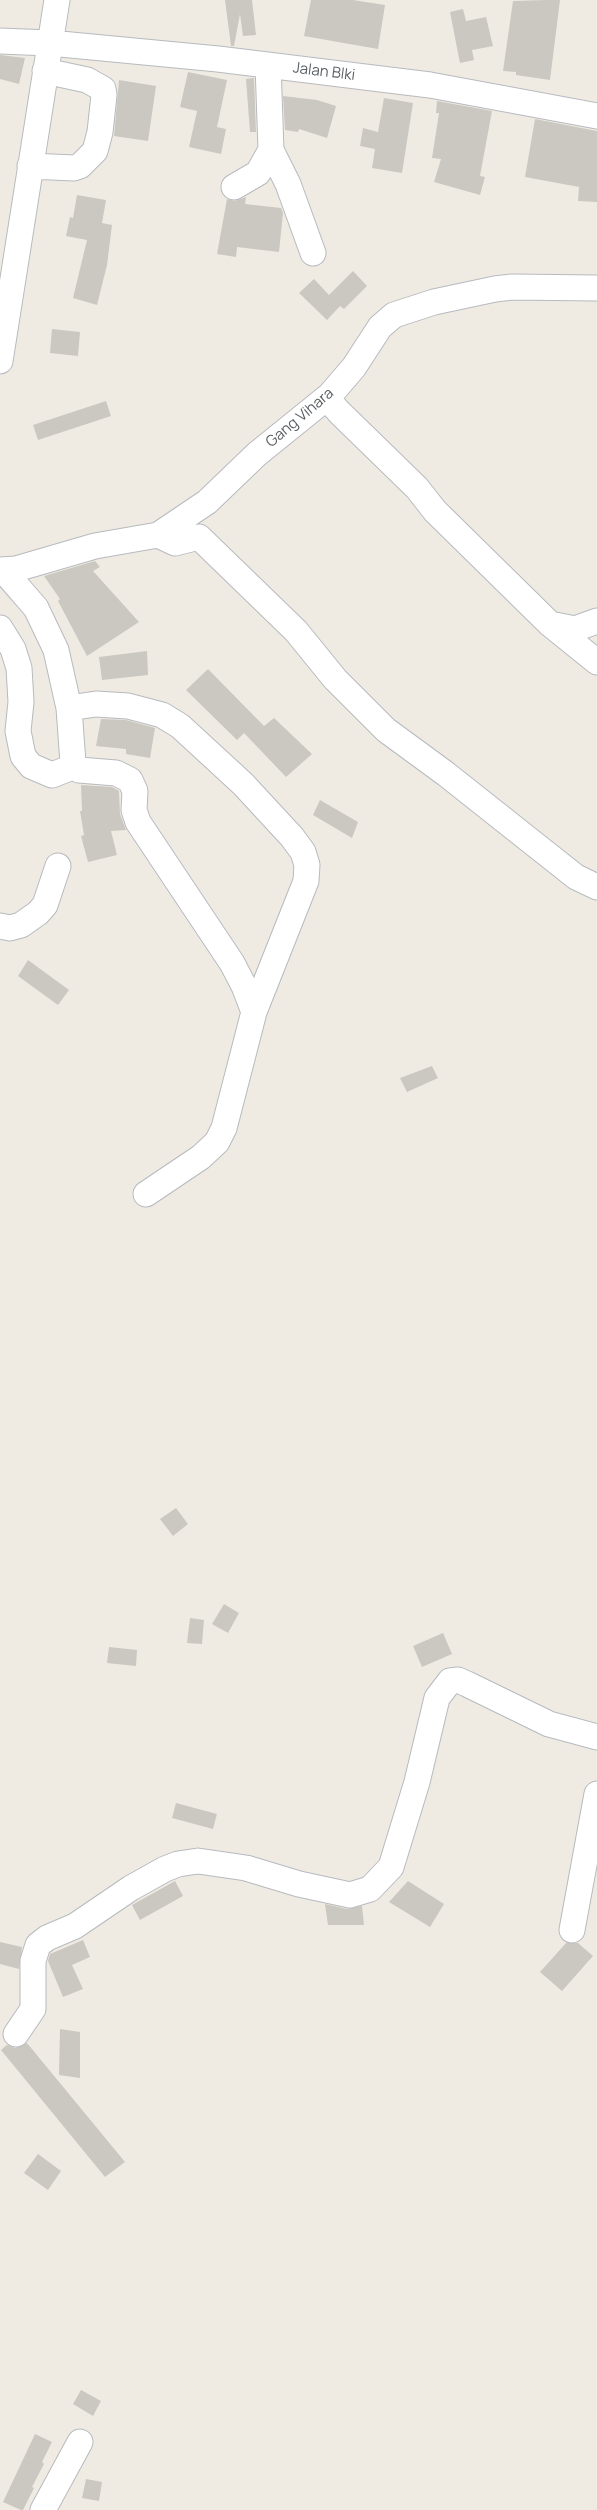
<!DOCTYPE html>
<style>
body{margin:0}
canvas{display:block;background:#efebe2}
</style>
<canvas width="597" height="2510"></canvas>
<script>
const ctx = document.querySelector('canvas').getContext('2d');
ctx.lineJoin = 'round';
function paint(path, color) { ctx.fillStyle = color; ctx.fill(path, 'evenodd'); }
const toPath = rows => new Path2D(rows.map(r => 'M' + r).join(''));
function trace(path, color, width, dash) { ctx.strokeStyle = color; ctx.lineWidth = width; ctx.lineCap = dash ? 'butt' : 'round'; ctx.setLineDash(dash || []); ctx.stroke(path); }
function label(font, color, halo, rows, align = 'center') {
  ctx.font = font + ' Manrope,sans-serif'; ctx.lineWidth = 5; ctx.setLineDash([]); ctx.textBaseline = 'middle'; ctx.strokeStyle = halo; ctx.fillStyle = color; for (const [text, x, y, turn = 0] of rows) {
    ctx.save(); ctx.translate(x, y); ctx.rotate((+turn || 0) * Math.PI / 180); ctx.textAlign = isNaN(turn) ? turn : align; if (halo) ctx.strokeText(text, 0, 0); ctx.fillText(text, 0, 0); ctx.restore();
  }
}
const building = toPath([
 [225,0,252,0,256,35,243,36,240,14,234,46,231,46],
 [311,0,353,0,385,5,378,49,304,36],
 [546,0,560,0,550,80,516,75,516,72,503,71,513,1],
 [463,9,466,21,486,17,493,46,472,50,474,60,460,63,450,12],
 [0,55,25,58,19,84,0,79],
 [188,72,227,80,217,127,226,129,221,154,189,147,197,111,180,107],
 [254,78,256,132,250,132,246,79],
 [119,80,156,86,148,141,114,136],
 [283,96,317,100,336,106,327,138,299,129,298,132,285,130],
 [384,98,413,103,402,173,372,168,375,149,360,146,363,128,378,132],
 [437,101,492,111,480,176,485,177,480,195,434,182,441,159,432,158,439,113,436,113],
 [535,119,597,131,597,202,578,201,579,187,525,177],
 [77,195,106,200,102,223,112,225,107,265,97,305,73,298,87,240,66,236,70,217,73,218],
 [246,197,245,204,281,208,283,213,279,252,237,247,236,257,217,254,227,199,235,201],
 [353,271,367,286,344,309,340,306,327,320,299,293,314,279,329,295],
 [52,329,80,332,78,356,50,353],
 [106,401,111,416,38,440,33,425],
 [95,561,100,567,93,571,139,622,87,656,58,601,60,599,44,576],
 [147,651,148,675,102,680,99,657],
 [208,669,264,726,274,718,312,754,286,777,244,733,237,740,186,690],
 [101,719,126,720,155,728,150,758,126,754,126,749,96,746],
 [81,785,112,787,119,791,120,814,126,830,111,831,117,855,88,862,81,836,84,835,80,811,82,811],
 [320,800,358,822,352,838,313,815],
 [28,960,69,990,58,1005,18,976],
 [432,1066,438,1078,407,1092,400,1078],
 [176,1508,188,1524,173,1536,160,1519],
 [224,1604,239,1613,228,1633,212,1624],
 [190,1618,204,1620,202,1644,187,1643],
 [443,1633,452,1654,422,1667,413,1646],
 [109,1647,137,1650,136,1666,107,1663],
 [176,1803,217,1814,213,1829,172,1818],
 [175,1881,183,1896,140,1920,132,1905],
 [408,1881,444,1904,430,1927,389,1902],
 [325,1904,347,1909,362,1906,364,1925,328,1925],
 [83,1940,90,1957,72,1965,83,1989,63,1997,48,1961,50,1954],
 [0,1942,22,1947,19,1969,0,1964],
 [566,1943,578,1943,593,1956,562,1991,540,1972],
 [60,2029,80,2032,80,2078,59,2075],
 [27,2043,125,2162,105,2177,1,2050,7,2045,15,2048],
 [38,2154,61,2171,48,2190,24,2173],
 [81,2390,101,2401,93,2416,73,2404],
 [35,2434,52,2442,42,2462,44,2464,32,2487,34,2488,23,2510,21,2510,3,2502],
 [86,2479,102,2482,99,2501,82,2498]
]);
const minor = toPath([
 [0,41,50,43,218,59,430,85,597,116],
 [268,65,271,150,288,184,313,253],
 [30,166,74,168,80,166,95,151,100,132,104,95,103,89,87,80,45,71],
 [234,187,258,173,271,150],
 [0,361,57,0],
 [330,395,331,403,340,413,417,488,435,511,550,624,597,662],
 [158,535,175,543,199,537,296,631,335,679,386,730,446,774,576,877,597,887],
 [0,570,16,569,95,546,158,535,207,502,257,454,330,395,354,367,380,327,394,315,434,302,495,289,512,287,597,288],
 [3,570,36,608,56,650,69,708,73,763,79,770,116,773,130,780,135,791,134,810,138,822,232,963,244,986,254,1012,224,1128,217,1142,201,1157,146,1194],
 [550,624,575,629,597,621],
 [0,628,13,649,19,668,21,702,18,731,23,756,31,766,52,775,75,766],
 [69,708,96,704,128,706,162,715,180,726,243,784,292,837,303,852,307,865,306,881,254,1012],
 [0,926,10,928,21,925,38,913,45,905,58,866],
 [572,1930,597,1794],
 [16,2034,33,2009,33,1961,38,1945,47,1938,75,1926,131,1888,165,1869,178,1864,198,1861,246,1868,299,1884,350,1895,370,1889,391,1867,417,1782,437,1698,450,1681,458,1680,467,1684,549,1724,597,1737],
 [43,2510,80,2442]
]);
const streetNames = [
 ["Jalan Blki",324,72,7],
 ["Gang Vihara",300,418,-40]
];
paint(building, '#cbc8c1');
trace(minor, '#b7babf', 27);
trace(minor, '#fff', 25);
label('15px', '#5a5f64', '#fff', streetNames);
</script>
